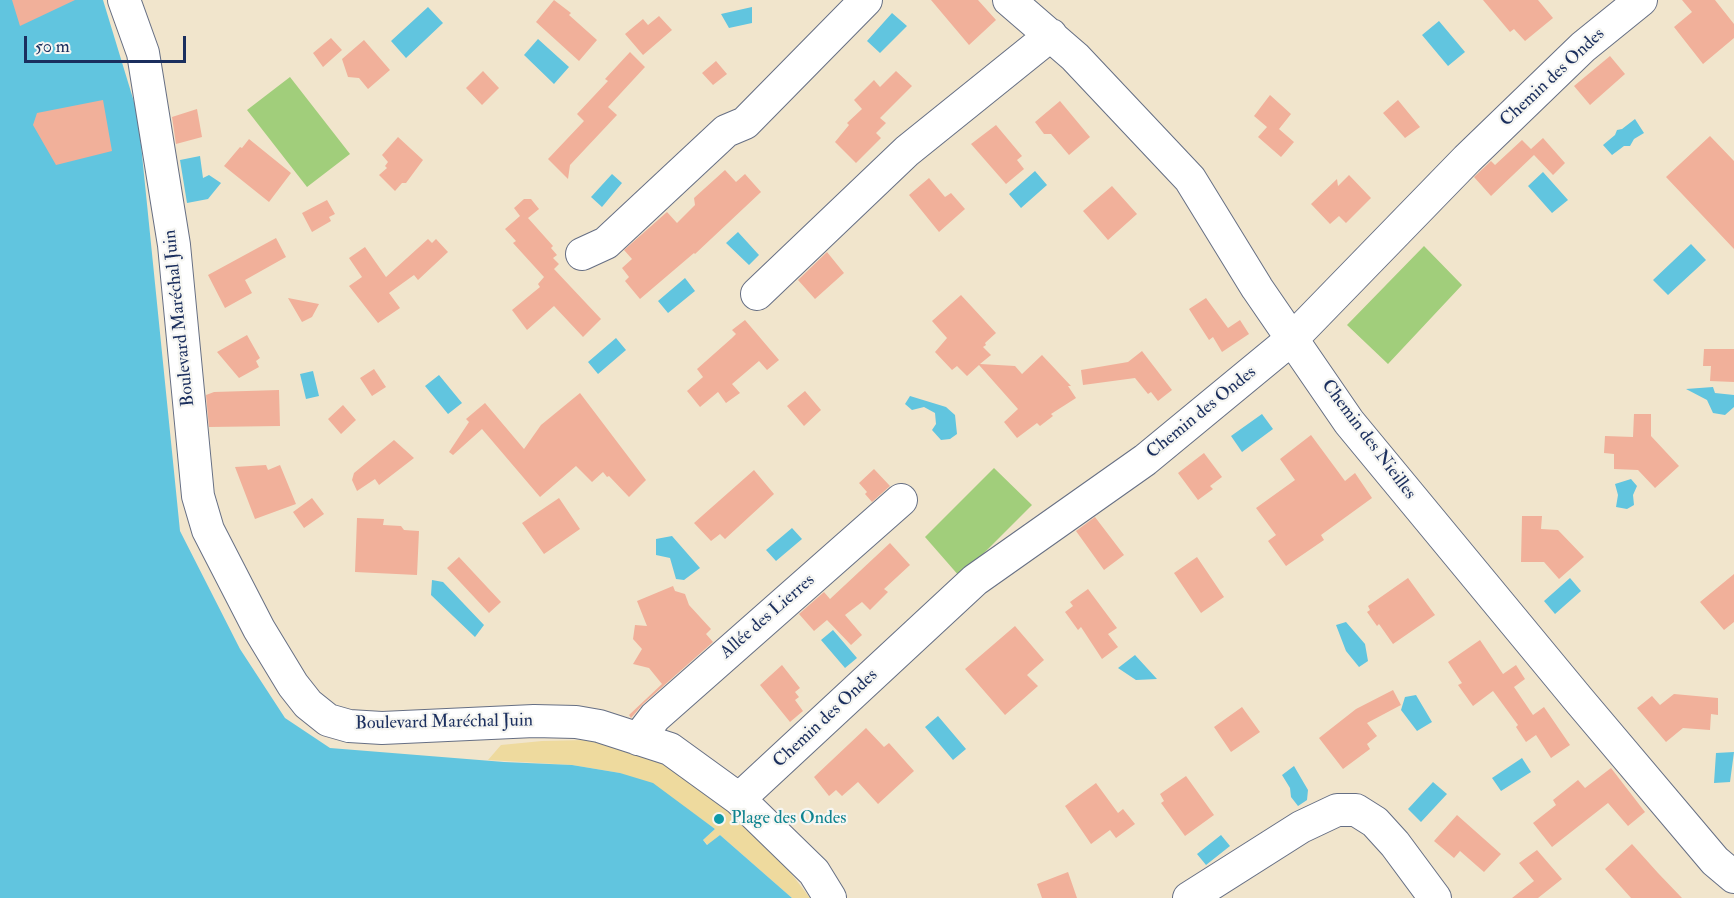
<!DOCTYPE html>
<meta charset="utf-8">
<style>
body{margin:0}
#map{position:relative;width:1734px;height:898px;overflow:hidden;background:#f1e5cc;font-family:"IM FELL Double Pica",serif}
canvas{display:block}
.scale{position:absolute;left:24px;top:36px;width:162px;height:27px;box-sizing:border-box;border:3px solid #1b2f5e;border-top:0;padding-left:8px;font-size:18px;line-height:21px;white-space:nowrap;color:#1b2f5e;-webkit-text-stroke:4px #f6f6f2;paint-order:stroke}
</style>
<div id="map">
<canvas width="1734" height="898"></canvas>
<div class="scale">50 m</div>
</div>
<script>
const ctx = document.querySelector('canvas').getContext('2d');
ctx.lineJoin = 'round';
function paint(path, color) { ctx.fillStyle = color; ctx.fill(path, 'evenodd'); }
const toPath = rows => new Path2D(rows.map(r => 'M' + r).join(''));
function trace(path, color, width, dash) { ctx.strokeStyle = color; ctx.lineWidth = width; ctx.lineCap = dash ? 'butt' : 'round'; ctx.setLineDash(dash || []); ctx.stroke(path); }
function label(font, color, halo, rows, align = 'center') {
  ctx.font = font + ' "IM FELL Double Pica",serif'; ctx.lineWidth = 4.5; ctx.setLineDash([]); ctx.textBaseline = 'middle'; ctx.strokeStyle = halo; ctx.fillStyle = color; for (const [text, x, y, turn = 0] of rows) {
    ctx.save(); ctx.translate(x, y); ctx.rotate((+turn || 0) * Math.PI / 180); ctx.textAlign = isNaN(turn) ? turn : align; if (halo) ctx.strokeText(text, 0, 0); ctx.fillText(text, 0, 0); ctx.restore();
  }
}
const green = toPath([
 [290,77,350,154,307,187,247,110],
 [1424,246,1462,285,1388,364,1347,325],
 [994,468,1032,505,960,577,925,537]
]);
const sand = toPath([
 [586,740,629,749,670,764,734,814,790,872,810,898,792,898,720,835,708,845,703,840,715,829,694,814,620,773,572,765,488,760,501,745,542,741]
]);
const water = toPath([
 [0,0,103,0,138,115,180,531,240,649,285,718,330,748,504,762,572,765,620,773,653,783,715,829,703,840,707,845,720,835,792,898,0,898],
 [428,7,443,23,406,58,391,41],
 [752,7,752,23,729,28,721,14],
 [892,13,907,26,880,53,867,41],
 [1439,21,1465,52,1448,66,1422,35],
 [538,39,569,67,554,84,524,55],
 [1635,119,1644,133,1634,139,1630,146,1624,146,1612,155,1603,145,1615,135,1617,130,1622,129],
 [200,156,203,178,209,175,221,183,208,199,187,203,180,160],
 [1035,171,1047,185,1021,208,1009,194],
 [1543,172,1568,200,1552,213,1528,186],
 [612,174,622,183,602,207,591,197],
 [738,232,759,255,749,265,726,243],
 [1691,244,1706,260,1668,295,1653,280],
 [685,278,695,291,668,313,658,301],
 [616,338,626,350,598,374,588,362],
 [313,371,319,396,306,399,300,374],
 [439,375,462,403,448,414,425,386],
 [1713,387,1715,393,1734,395,1734,407,1725,415,1713,413,1707,400,1686,389],
 [910,396,946,407,955,415,957,434,950,439,941,440,932,430,936,424,935,413,924,407,912,410,905,404],
 [1262,414,1273,429,1242,452,1231,436],
 [1631,479,1637,486,1633,495,1634,505,1627,509,1616,507,1618,495,1615,484],
 [792,528,802,539,776,561,766,550],
 [672,536,700,568,684,580,676,579,670,558,656,555,656,539],
 [1570,578,1581,591,1555,614,1544,601],
 [432,580,443,582,484,625,475,637,431,595],
 [1346,622,1365,644,1368,661,1359,667,1346,651,1336,625],
 [833,630,857,658,845,668,821,640],
 [1135,655,1157,679,1136,680,1118,668],
 [1416,695,1432,722,1417,731,1401,710,1405,697],
 [938,716,966,749,953,760,925,727],
 [1734,752,1730,782,1714,783,1716,753],
 [1522,758,1531,772,1501,791,1492,778],
 [1294,766,1308,790,1307,800,1298,806,1291,797,1290,788,1282,775],
 [1433,782,1447,794,1421,822,1408,809],
 [1221,835,1230,846,1206,865,1197,854]
]);
const building = toPath([
 [12,0,75,0,20,26],
 [554,0,571,13,569,15,597,40,579,61,536,22],
 [931,0,978,0,996,20,969,45],
 [1483,0,1538,0,1553,18,1525,41,1514,29,1510,32],
 [1682,0,1715,0,1734,24,1734,38,1703,64,1674,27,1692,12],
 [659,16,672,30,643,55,625,34,643,19,648,25],
 [331,38,342,50,323,67,313,53],
 [364,40,390,70,368,89,359,78,348,77,342,59],
 [630,52,645,67,608,107,617,115,570,165,568,179,548,159,584,121,577,114,608,81,605,79],
 [1610,56,1625,74,1590,105,1574,86],
 [716,61,727,74,713,85,702,73],
 [483,71,499,88,482,105,466,88],
 [896,71,912,86,880,118,886,123,876,133,881,138,856,163,835,142,849,125,847,123,862,109,854,100,874,80,880,87],
 [1270,95,1291,114,1279,129,1294,142,1281,157,1258,137,1267,127,1254,116],
 [103,100,112,151,56,165,33,125,37,113],
 [1398,100,1420,127,1405,138,1383,113],
 [1060,101,1090,137,1069,155,1051,134,1044,134,1035,122],
 [197,109,202,137,176,144,172,117],
 [996,125,1022,156,1017,160,1024,169,1006,184,971,144],
 [1710,136,1734,161,1734,249,1666,177],
 [398,137,423,160,406,183,402,183,395,191,379,175,387,168,385,166,388,162,382,155],
 [1543,138,1565,163,1553,175,1534,155,1491,196,1474,177,1491,161,1495,165,1522,140,1531,149],
 [249,139,291,173,269,202,224,166,240,147,242,148],
 [725,170,736,182,745,174,761,192,695,254,694,253,640,299,625,281,629,277,622,268,632,259,624,250,667,212,677,223,695,205,694,198],
 [1349,175,1371,198,1346,223,1339,216,1330,224,1311,204,1337,179,1338,186],
 [929,178,945,197,951,193,965,209,939,232,909,195],
 [1112,186,1137,214,1108,240,1083,211],
 [524,199,531,199,539,209,528,218,553,246,551,248,557,255,553,258,559,264,554,269,601,319,583,337,554,306,527,330,512,310,540,287,538,284,544,277,513,243,516,241,505,229,520,216,514,208],
 [327,200,335,214,329,217,331,221,312,232,302,213],
 [276,238,286,257,245,280,252,293,225,308,208,275],
 [428,239,432,243,436,239,448,252,418,280,414,275,389,293,400,308,378,323,349,286,362,277,349,258,365,247,386,277],
 [827,252,844,273,815,299,798,280],
 [961,295,996,333,985,343,986,345,983,347,991,355,980,364,1015,366,1022,374,1042,355,1071,386,1068,386,1076,398,1051,414,1053,416,1040,426,1037,423,1017,438,1004,422,1018,409,979,365,967,376,957,366,952,370,935,352,947,338,932,321],
 [288,298,319,304,312,317,302,322],
 [1206,298,1228,328,1240,320,1249,334,1222,352,1213,337,1209,340,1189,309],
 [745,320,779,360,767,370,759,361,732,384,740,393,726,403,718,392,700,407,687,391,703,377,697,369,732,338,736,334,732,330],
 [247,335,260,358,256,361,259,367,239,378,217,352],
 [1704,349,1734,349,1734,382,1710,381,1711,366,1703,366],
 [1142,351,1172,390,1158,401,1151,392,1148,394,1135,378,1083,385,1081,370,1128,362],
 [374,369,386,387,372,396,360,378],
 [279,390,280,426,209,427,206,395,214,392],
 [805,391,821,410,804,426,787,406],
 [580,393,646,480,629,497,609,476,607,477,603,472,592,482,576,466,540,497,482,429,453,455,449,452,469,422,466,419,485,403,524,449,541,425],
 [343,405,356,420,341,434,328,419],
 [1634,414,1651,414,1651,436,1679,466,1655,488,1638,470,1614,469,1614,454,1604,453,1605,436,1633,437],
 [1311,435,1345,481,1355,473,1372,498,1321,535,1324,540,1286,566,1268,541,1276,535,1256,508,1295,480,1280,459],
 [394,440,414,458,379,485,375,479,357,491,352,480,354,473],
 [1204,453,1222,477,1210,486,1213,489,1198,500,1178,473],
 [266,465,268,470,280,465,296,504,255,519,235,467],
 [874,469,890,486,872,502,865,494,867,492,859,483],
 [754,470,774,494,725,539,720,534,711,541,694,523],
 [312,498,324,514,304,528,293,512],
 [559,498,580,529,544,554,522,523],
 [1522,516,1542,516,1541,529,1558,530,1584,557,1559,579,1544,562,1521,562],
 [1095,517,1124,555,1104,570,1076,531],
 [357,518,384,519,383,525,401,526,404,530,419,531,417,575,355,572],
 [890,543,910,565,884,589,888,592,870,610,862,602,845,615,862,635,851,645,827,620,814,631,799,614,824,592,830,599],
 [459,557,501,602,489,613,447,568],
 [1197,557,1224,597,1201,613,1174,573],
 [1734,574,1734,622,1724,630,1700,602],
 [1408,578,1435,615,1393,644,1379,624,1377,626,1367,612,1370,610,1368,606],
 [673,586,675,591,685,594,689,605,711,629,706,634,713,642,643,704,631,718,629,715,662,684,649,668,633,664,642,649,633,639,635,625,647,626,637,601],
 [1088,589,1117,628,1108,634,1118,647,1102,659,1081,627,1078,630,1065,612,1073,606,1070,602],
 [1015,626,1044,660,1027,675,1038,686,1005,715,965,669],
 [1480,640,1503,674,1516,665,1525,679,1514,687,1533,715,1544,707,1570,745,1551,758,1536,735,1526,742,1516,727,1518,725,1493,691,1473,706,1458,685,1462,683,1448,662],
 [782,665,800,688,795,692,799,697,795,700,803,711,790,722,760,685],
 [1393,690,1401,705,1367,723,1377,736,1367,744,1370,749,1343,769,1319,738,1356,709],
 [1674,694,1718,698,1718,715,1711,714,1710,730,1683,728,1666,742,1637,708,1652,696,1660,705],
 [1242,707,1260,732,1231,752,1214,727],
 [866,728,884,747,889,743,914,771,878,804,858,782,842,796,836,790,829,796,814,777],
 [1611,768,1645,812,1628,826,1608,803,1552,847,1533,823,1556,805,1553,800,1578,780,1585,788],
 [1186,776,1214,815,1185,836,1161,803,1164,801,1160,794],
 [1096,783,1118,813,1123,809,1135,824,1116,838,1110,830,1091,844,1065,806],
 [1457,815,1501,854,1484,872,1460,851,1454,858,1434,841],
 [1632,844,1658,873,1682,898,1631,898,1605,869],
 [1537,850,1562,879,1538,898,1512,898,1534,881,1519,863],
 [1068,872,1077,898,1042,898,1037,884]
]);
const minor = toPath([
 [124,0,143,53,174,245,198,496,208,530,259,629,293,685,308,704,328,720,349,726,382,728,534,721,576,722,599,726,670,749,739,799,814,872,830,898],
 [1009,0,1075,57,1190,179,1257,288,1349,422,1578,699,1715,861,1734,877],
 [582,254,606,243,726,131,745,123,866,0],
 [757,294,907,151,1051,35],
 [638,739,655,717,901,500],
 [739,799,975,580,1145,460,1293,338,1467,159,1583,47,1641,0],
 [1189,898,1301,827,1337,810,1356,810,1375,822,1395,844,1435,898]
]);
const markers = [
 [719,819,6,"#0f9aa8"]
];
const streetNames = [
 ["Chemin des Ondes",1553,78,-43],
 ["Boulevard Maréchal Juin",180,318,-96],
 ["Chemin des Ondes",1202,413,-39],
 ["Chemin des Nieilles",1368,440,53],
 ["Allée des Lierres",768,617,-41],
 ["Chemin des Ondes",826,719,-43],
 ["Boulevard Maréchal Juin",444,723,-1]
];
const cultureNames = [
 ["Plage des Ondes",731,819]
];
paint(green, '#a1ce7b');
paint(sand, '#eeda9e');
paint(water, '#61c5df');
paint(building, '#f1b09a');
trace(minor, '#666f84', 34);
trace(minor, '#fff', 32);
for (const [x, y, r, color] of markers) { const dot = new Path2D(); dot.arc(x, y, r, 0, 2 * Math.PI); ctx.fillStyle = color; ctx.fill(dot); trace(dot, '#f6f6f2', 2); }
label('18px', '#1b2f5e', '#f6f6f2', streetNames);
label('18px', '#0d838f', '#f6f6f2', cultureNames, 'left');
</script>
